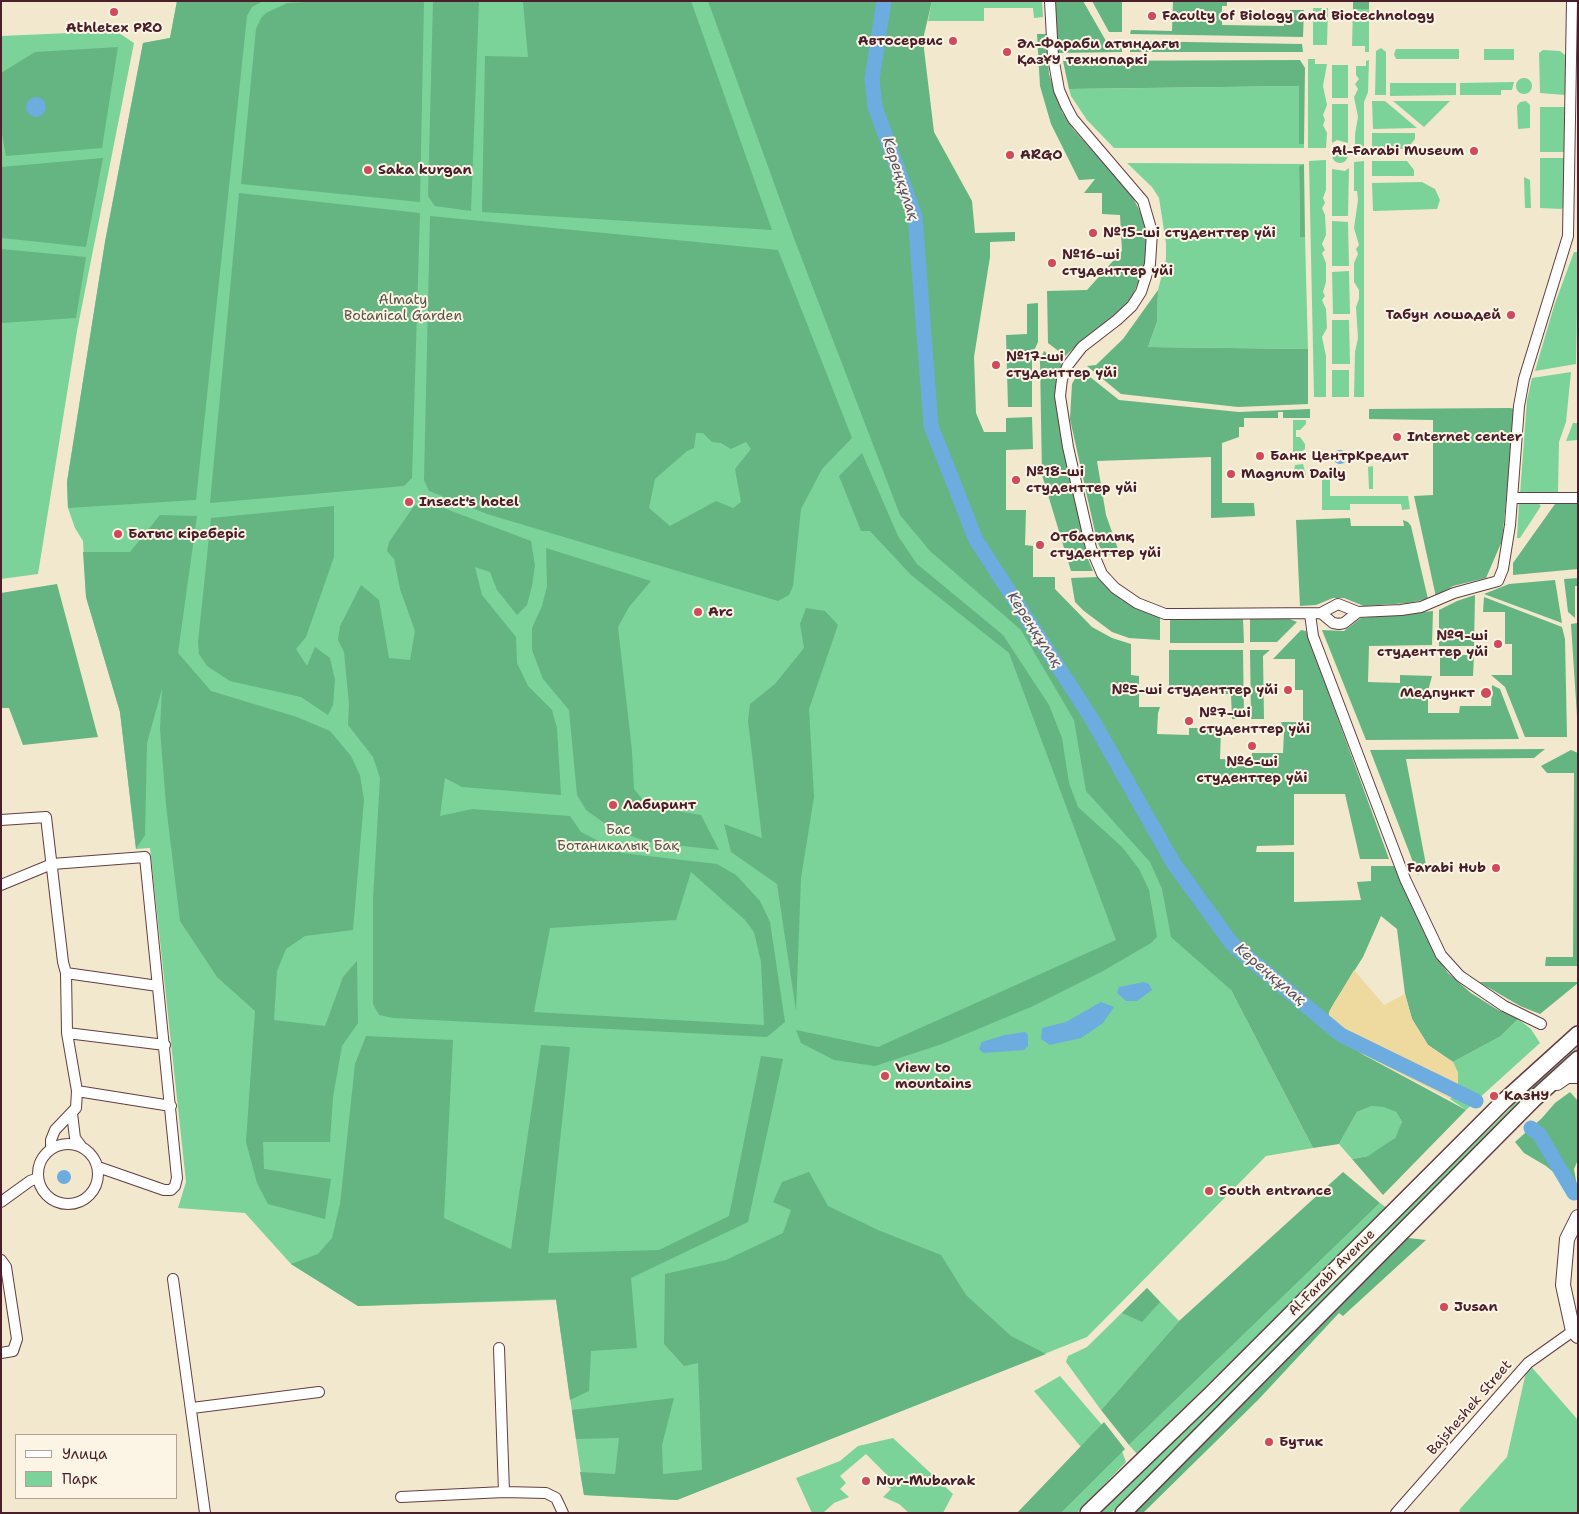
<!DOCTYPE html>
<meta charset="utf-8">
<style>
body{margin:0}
#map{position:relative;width:1579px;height:1514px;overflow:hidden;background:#f2e8cd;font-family:"Shantell Sans",sans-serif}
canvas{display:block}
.frame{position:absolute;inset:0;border:2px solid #4a1f2b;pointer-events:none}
.legend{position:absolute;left:15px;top:1434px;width:162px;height:65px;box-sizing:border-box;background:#fcf5e5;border:1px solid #b59f9b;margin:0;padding:6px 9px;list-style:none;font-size:15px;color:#4a1f2b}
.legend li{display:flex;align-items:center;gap:10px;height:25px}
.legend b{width:25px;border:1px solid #b59f9b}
</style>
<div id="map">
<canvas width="1579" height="1514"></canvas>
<div class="frame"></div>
<ul class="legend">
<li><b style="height:6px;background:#fff"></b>Улица</li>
<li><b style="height:14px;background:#7bd399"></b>Парк</li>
</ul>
</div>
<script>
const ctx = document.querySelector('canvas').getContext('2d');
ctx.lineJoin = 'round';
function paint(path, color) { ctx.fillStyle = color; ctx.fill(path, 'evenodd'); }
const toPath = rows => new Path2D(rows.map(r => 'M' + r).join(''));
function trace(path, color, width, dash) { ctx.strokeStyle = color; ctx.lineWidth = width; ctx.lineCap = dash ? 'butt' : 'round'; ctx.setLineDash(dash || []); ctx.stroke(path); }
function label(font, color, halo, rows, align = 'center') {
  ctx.font = font + ' "Shantell Sans",sans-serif'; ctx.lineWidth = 4; ctx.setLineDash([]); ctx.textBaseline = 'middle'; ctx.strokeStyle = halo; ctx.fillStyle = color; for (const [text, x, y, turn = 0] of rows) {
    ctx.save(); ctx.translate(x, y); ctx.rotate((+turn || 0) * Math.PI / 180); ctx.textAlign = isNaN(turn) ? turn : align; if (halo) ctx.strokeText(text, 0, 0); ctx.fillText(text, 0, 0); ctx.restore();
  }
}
const green = toPath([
 [177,1,899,1,971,475,1231,990,1313,1148,1266,1156,1087,1337,677,1500,584,1495,556,1300,358,1306,291,1264,245,1213,178,1208,186,1182,150,848,136,849,120,712,86,597,83,541,75,528,68,508,67,482,105,242,143,43,170,38],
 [932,1,1042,1,1043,17,1034,18,1033,8,984,8,984,21,928,21],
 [1313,8,1328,8,1327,45,1313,45],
 [1353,9,1369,9,1369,52,1365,52,1365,46,1352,46],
 [116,31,134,43,77,331,38,574,1,579,1,36],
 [1381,48,1386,52,1386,95,1375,95,1376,51],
 [1396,49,1459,49,1459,59,1396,59,1394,54],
 [1484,49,1514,49,1514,60,1484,60],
 [1543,50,1560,51,1565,55,1565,95,1540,93,1539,53],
 [1308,59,1315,59,1315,64,1327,64,1323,86,1327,105,1323,115,1325,120,1323,125,1327,133,1326,148,1308,148],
 [1369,60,1368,92,1364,102,1364,149,1355,150,1355,134,1358,117,1354,97,1358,89,1355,84,1359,79,1356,75,1356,66,1366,66,1366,61],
 [1332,65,1348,65,1348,98,1332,98],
 '1516 86a8 8 0 1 1 16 0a8 8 0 1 1-16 0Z',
 [1514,82,1512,90,1501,90,1501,95,1460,95,1460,83],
 [1390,83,1456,83,1456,95,1390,96],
 [1299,86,1299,144,1304,144,1304,148,1114,148,1087,120,1071,96,1069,89],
 [1372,101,1385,101,1417,128,1373,129],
 [1393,101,1450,101,1424,127],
 [1526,101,1530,105,1530,128,1518,129,1517,106,1520,102],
 [1332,104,1348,104,1348,143,1337,140,1332,143],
 [1540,107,1565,107,1565,152,1540,152],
 [1372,133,1415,133,1415,139,1407,149,1372,149],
 '1332 155a8 8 0 1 1 16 0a8 8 0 1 1-16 0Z',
 [1540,158,1564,158,1564,207,1561,209,1540,208],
 [1326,160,1326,190,1323,198,1325,203,1322,208,1325,215,1326,235,1322,244,1325,250,1322,253,1326,263,1326,282,1323,292,1325,296,1322,300,1326,309,1327,328,1322,337,1326,356,1326,397,1314,397,1309,161],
 [1364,161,1364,397,1354,397,1355,352,1358,338,1356,307,1359,299,1359,290,1354,282,1354,263,1358,254,1356,249,1359,245,1354,228,1358,200,1357,191,1354,191,1354,162],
 [1372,161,1407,161,1414,170,1414,176,1372,176],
 [1127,163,1304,164,1299,166,1300,237,1305,237,1308,349,1148,347,1157,322,1158,290,1166,259,1166,243,1159,198,1152,187],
 [1349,168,1348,216,1332,216,1332,169,1345,171],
 [1524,177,1530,180,1531,208,1525,208],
 [1422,182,1435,189,1440,200,1437,209,1373,211,1372,183],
 [1332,221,1348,222,1349,266,1332,266],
 [1574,252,1578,252,1576,364,1535,371,1554,306],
 [1349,271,1350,314,1333,314,1332,272],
 [1332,320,1349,320,1350,364,1332,364],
 [1332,370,1349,370,1349,397,1332,397],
 [1571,372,1566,422,1559,442,1558,493,1520,494,1527,400,1532,378],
 [1293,420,1306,420,1306,424,1300,430,1296,430,1296,437,1300,437,1305,444,1305,449,1301,452,1293,452],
 [1573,423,1578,423,1578,440,1566,441],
 [1303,464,1306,475,1293,476,1295,465],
 [1373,466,1373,489,1369,489,1368,467],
 [1322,472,1330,472,1330,496,1408,496,1410,509,1402,510,1401,504,1350,504,1350,510,1322,510],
 [1519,503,1538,503,1541,506,1520,538,1517,538],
 [1518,1019,1531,1029,1540,1043,1466,1110,1450,1099,1458,1088,1458,1073,1453,1062,1501,1036],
 [1578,1047,1578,1053,1111,1513,1099,1513,1451,1166,1532,1087],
 [1372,1106,1384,1106,1396,1112,1402,1122,1400,1128,1395,1138,1384,1147,1368,1156,1352,1159,1339,1144,1357,1112],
 [1380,1203,1387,1208,1137,1454,1129,1445],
 [1147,1288,1179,1321,1101,1410,1066,1362,1068,1356,1087,1347],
 [1528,1363,1578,1420,1578,1513,1459,1513,1460,1509,1507,1457],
 [1060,1376,1102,1425,1081,1447,1034,1391],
 [893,1438,953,1494,943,1513,909,1513,899,1504,883,1497,891,1489,885,1484,890,1478,866,1454,840,1476,846,1483,840,1489,849,1497,834,1503,823,1513,812,1513,796,1478,840,1461,858,1446],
 [1122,1451,1126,1462,1077,1513,1061,1513]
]);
const forest = toPath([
 [177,1,263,1,252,7,247,16,196,500,68,508,67,482,105,242,143,43,170,38],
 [424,1,420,202,241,184,256,29,261,18,266,13,287,3,307,2],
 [433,1,479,1,471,211,435,206,428,196],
 [564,1,691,1,772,230,482,212,485,56,528,57,523,2],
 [708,1,932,1,924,35,924,49,934,132,972,201,975,233,1015,232,1015,241,990,242,990,257,974,357,976,413,984,432,1006,432,1006,418,1032,417,1033,449,1006,450,1006,510,1026,510,1025,545,1033,546,1033,577,1055,577,1055,589,1092,627,1112,638,1131,644,1131,675,1139,676,1139,707,1160,707,1158,713,1157,734,1189,735,1189,728,1221,728,1220,759,1251,760,1252,753,1283,753,1284,732,1281,722,1303,722,1303,690,1295,690,1295,659,1273,659,1301,630,1306,631,1389,859,1360,859,1345,794,1294,794,1294,845,1257,846,1256,852,1294,852,1294,902,1361,900,1357,882,1371,881,1371,866,1394,866,1435,954,1448,973,1471,993,1498,1010,1518,1019,1501,1036,1453,1062,1428,1045,1412,1019,1405,994,1397,929,1381,916,1363,957,1334,1003,1329,1012,1328,1022,1334,1036,1364,1055,1466,1110,1383,1195,1352,1159,1368,1156,1395,1138,1402,1122,1396,1112,1384,1107,1372,1106,1357,1112,1339,1144,1313,1148,1231,990,1171,937,1162,889,1150,862,1086,791,1074,720,1021,630,930,551,900,515,795,241],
 [1055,1,1083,1,1106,41,1122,42,1122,52,1058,53],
 [1092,1,1122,1,1122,32,1109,32],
 [1173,1,1227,1,1227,6,1222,6,1222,25,1284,26,1284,13,1290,13,1290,10,1304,10,1303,37,1130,34,1131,30,1172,31],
 [1353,1,1369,1,1369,9,1353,9],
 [1037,34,1046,34,1049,74,1062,112,1073,129,1131,194,1145,221,1148,239,1144,269,1131,299,1119,313,1091,333,1065,356,1048,343,1047,291,1087,290,1122,251,1120,215,1102,214,1102,193,1084,193,1095,179,1079,180,1051,124,1040,86],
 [1130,41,1302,44,1303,52,1130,52],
 [118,47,102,148,6,156,1,129,1,73,35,52],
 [1300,60,1305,68,1304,144,1299,144,1299,86,1069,89,1063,61],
 [103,158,86,247,2,238,1,167],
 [1304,164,1305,237,1300,237,1299,166],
 [239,193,420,213,412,478,404,486,210,503],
 [430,216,778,250,852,438,822,469,801,509,793,586,789,595,778,601,487,514,429,491,424,480],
 [696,433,703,433,712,442,721,443,731,449,746,442,751,449,735,469,741,502,733,508,716,501,670,526,649,508,655,479,687,451,694,448],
 [1,249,86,257,76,318,1,323],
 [1158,290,1157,322,1148,347,1308,349,1308,404,1238,407,1121,394,1087,366,1096,365,1123,339],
 [1038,303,1038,342,1032,355,1032,407,1008,407,1006,335,1027,334,1027,304],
 [1044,351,1063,365,1056,394,1056,408,1088,559,1093,571,1071,571,1042,475,1040,361],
 [1080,369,1119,400,1239,412,1310,409,1310,418,1283,418,1283,412,1278,412,1278,418,1244,418,1244,427,1239,427,1239,437,1222,443,1222,503,1254,503,1255,516,1211,518,1211,457,1097,461,1106,515,1119,552,1104,556,1097,541,1070,419,1072,384],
 [1510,408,1515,409,1502,541,1486,578,1453,586,1436,597,1414,496,1433,495,1433,420,1369,419,1369,409],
 [862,453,898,536,917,564,1003,635,1049,705,1062,738,1069,783,1078,807,1122,847,1139,869,1149,890,1157,937,1151,943,1103,971,1031,1007,942,1044,875,1066,834,1060,801,1043,796,1030,878,1047,1116,940,1009,653,911,575,870,531,861,531,839,476],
 [425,501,531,541,535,566,532,586,527,605,517,615,497,590,490,572,475,567,482,595,516,637,517,663,528,686,552,710,557,728,561,795,462,787,445,778,440,816,472,809,570,816,581,832,622,853,717,864,736,875,760,901,770,922,785,1022,767,1037,393,1018,379,1015,373,1004,373,898,380,778,373,757,348,725,349,704,344,652,338,640,340,626,361,585,379,600,389,658,410,660,415,631,400,589,394,559,387,551,389,542,414,506],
 [691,872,745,920,754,932,761,962,764,1025,534,1012,550,928,676,920],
 [1555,504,1578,504,1578,569,1513,575,1513,563],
 [334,506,334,557,306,637,296,649,307,666,315,647,330,658,335,680,333,705,328,715,301,697,230,681,207,666,199,654,198,642,211,518],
 [160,515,197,516,178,653,211,691,297,717,330,731,351,756,360,775,364,800,353,930,305,936,286,949,277,971,274,1020,325,1026,343,977,357,961,358,1023,342,1046,333,1097,330,1142,263,1142,264,1169,331,1179,325,1219,268,1204,257,1183,246,1142,255,1011,217,977,180,921,166,805,160,729,162,689,147,743,145,835,136,849,120,712,86,597,83,552,130,552],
 [1350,518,1351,526,1404,526,1403,520,1408,522,1411,526,1428,599,1408,603,1364,606,1344,598,1333,598,1316,605,1300,606,1296,520],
 [546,548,651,581,629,607,618,627,632,751,634,789,648,806,701,815,719,850,648,842,614,830,586,810,577,795,569,710,543,679,532,650,532,628,542,606,547,586],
 [1098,577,1122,600,1160,617,1160,640,1129,638,1112,632,1084,611,1075,602,1071,578],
 [1578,578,1578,586,1575,586,1575,618,1568,612,1564,579],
 [1555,580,1562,623,1484,594,1509,584],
 [57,584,98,737,23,745,9,708,1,708,1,593],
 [1475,595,1474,646,1439,646,1439,610,1457,601],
 [1484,597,1562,627,1565,639,1567,737,1525,737,1505,687,1491,675,1512,675,1512,644,1505,644,1505,612,1483,612],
 [806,608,825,611,838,625,809,709,814,797,801,878,796,1011,777,884,731,852,724,824,762,838,748,721,750,704,775,684,804,648,800,624],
 [1433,611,1432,645,1369,646,1368,682,1400,683,1400,675,1432,676,1428,691,1428,713,1459,713,1460,706,1491,706,1492,685,1500,689,1519,739,1366,740,1322,630,1344,631,1361,618],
 [1170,617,1243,618,1244,643,1170,643],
 [1250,618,1287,618,1297,622,1277,642,1250,642],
 [1578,623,1578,732,1571,624],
 [1169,650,1243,650,1244,719,1232,719,1231,694,1177,695,1169,686],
 [1250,650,1270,650,1263,656,1264,719,1251,719],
 [1440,655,1474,655,1473,676,1440,676],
 [1545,749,1534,758,1406,759,1426,865,1418,875,1370,750],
 [1571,750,1578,753,1578,966,1545,966,1546,957,1573,957,1574,773,1547,773,1541,766],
 [1479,982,1578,982,1578,983,1540,1014,1520,1006],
 [366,1036,453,1040,444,1218,511,1249,541,1045,570,1047,548,1253,659,1250,729,1216,761,1056,783,1059,748,1222,631,1278,637,1348,591,1351,589,1391,570,1400,556,1299,358,1306,291,1264,318,1254,332,1238,340,1204,355,1064],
 [1570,1092,1578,1101,1578,1160,1574,1169,1578,1192,1546,1166,1524,1153,1515,1142,1542,1118,1555,1103],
 [809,1172,828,1206,878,1230,941,1255,966,1295,1011,1336,1046,1354,677,1500,584,1495,580,1472,615,1474,619,1438,576,1439,572,1410,674,1398,662,1445,663,1474,702,1470,698,1363,684,1366,664,1344,665,1274,726,1260,783,1233,791,1210,773,1202,782,1182],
 [1343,1172,1380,1203,1129,1445,1101,1410,1179,1321],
 [1408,1238,1426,1240,1343,1316,1339,1313,1258,1400,1143,1513,1128,1513],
 [1147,1288,1160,1302,1142,1322,1122,1313],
 [1104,1422,1125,1449,1061,1513,1017,1513]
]);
const sand = toPath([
 [1354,970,1384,1005,1405,994,1412,1019,1428,1045,1453,1062,1458,1073,1458,1088,1450,1099,1364,1055,1334,1036,1329,1029,1329,1012]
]);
const water = toPath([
 '26 107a10 10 0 1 1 20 0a10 10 0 1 1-20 0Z',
 '1333 457a7 7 0 1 1 14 0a7 7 0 1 1-14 0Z',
 [1144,982,1149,984,1152,990,1137,1001,1126,1001,1117,993,1119,987],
 [1101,1002,1114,1007,1103,1023,1081,1038,1050,1045,1041,1039,1042,1028,1066,1022],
 [1025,1032,1028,1035,1028,1046,1024,1050,983,1053,979,1049,982,1042,1005,1035],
 '57 1177a7 7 0 1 1 14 0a7 7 0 1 1-14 0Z'
]);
const river = toPath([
 [884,1,872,79,875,107,915,216,931,426,976,540,1090,716,1174,864,1232,944,1341,1035,1476,1101],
 [1531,1128,1539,1134,1574,1193]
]);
const street = toPath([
 [1050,1,1053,57,1059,90,1066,106,1073,119,1143,201,1152,232,1150,264,1141,292,1132,306,1117,320,1082,347,1068,365,1062,379,1060,396,1068,447,1091,548,1102,574,1115,588,1137,603,1165,614,1181,614,1321,613,1338,604,1358,612,1401,610,1421,607,1454,593,1498,581,1503,569,1510,525,1519,406,1524,379,1568,236,1572,1],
 [1512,498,1578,498],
 [1321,613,1333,623,1339,624,1344,623,1358,612],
 [1310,614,1313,636,1405,879,1441,955,1460,976,1504,1006,1541,1024],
 [1,820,46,817,63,962,66,973,67,1033,77,1091,76,1108,55,1130,51,1140,51,1148],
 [1,885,52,864,145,857,177,1178,175,1186,171,1190,164,1190,98,1167],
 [66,973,158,986],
 [67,1033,165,1045],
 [77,1091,171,1106],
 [72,1113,75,1138,81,1146],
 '38 1174a30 30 0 1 1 60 0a30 30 0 1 1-60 0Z',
 [1,1202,30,1181,38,1178],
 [1,1260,6,1267,17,1339,13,1351,1,1353],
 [173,1279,205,1513],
 [499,1348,504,1492],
 [192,1408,319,1392],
 [401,1497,504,1492,546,1493,556,1498,563,1513],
 [1396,1513,1528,1363,1573,1331]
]);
const secondary = toPath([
 [1557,1083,1567,1076,1578,1076],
 [1578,1217,1567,1239,1563,1285,1573,1331,1578,1336]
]);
const primary = toPath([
 [1088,1513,1211,1394,1504,1101,1578,1034],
 [1123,1513,1534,1099,1578,1059]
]);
const markers = [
 [114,12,5,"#d1495b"],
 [1152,16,5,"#d1495b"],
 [953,41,5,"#d1495b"],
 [1007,52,5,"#d1495b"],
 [1474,151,5,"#d1495b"],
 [1010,155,5,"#d1495b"],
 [368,170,5,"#d1495b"],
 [1093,233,5,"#d1495b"],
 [1052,263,5,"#d1495b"],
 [1511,315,5,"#d1495b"],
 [996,365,5,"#d1495b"],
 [1397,437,5,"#d1495b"],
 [1260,456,5,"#d1495b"],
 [1231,474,5,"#d1495b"],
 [1016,480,5,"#d1495b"],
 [409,502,5,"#d1495b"],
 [118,534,5,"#d1495b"],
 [1040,545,5,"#d1495b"],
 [698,612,5,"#d1495b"],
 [1498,644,5,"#d1495b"],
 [1288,690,5,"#d1495b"],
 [1486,693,6,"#d1495b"],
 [1189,721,5,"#d1495b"],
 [1252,746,5,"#d1495b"],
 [613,805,5,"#d1495b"],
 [1496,868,5,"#d1495b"],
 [885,1076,5,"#d1495b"],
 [1494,1096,5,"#d1495b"],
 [1209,1191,5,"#d1495b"],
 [1444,1307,5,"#d1495b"],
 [1269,1442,5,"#d1495b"],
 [866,1481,5,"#d1495b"]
];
const poiNames = [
 ["Faculty of Biology and Biotechnology",1162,16],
 ["Athletex PRO",114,28,"center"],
 ["Автосервис",943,41,"right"],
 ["Әл-Фараби атындағы",1017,44],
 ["ҚазҰУ технопаркі",1017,60],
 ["Al-Farabi Museum",1464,151,"right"],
 ["ARGO",1020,155],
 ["Saka kurgan",378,170],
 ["№15-ші студенттер үйі",1103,233],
 ["№16-ші",1062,255],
 ["студенттер үйі",1062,271],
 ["Табун лошадей",1501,315,"right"],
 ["№17-ші",1006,357],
 ["студенттер үйі",1006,373],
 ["Internet center",1407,437],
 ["Банк ЦентрКредит",1270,456],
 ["№18-ші",1026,472],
 ["студенттер үйі",1026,488],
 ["Magnum Daily",1241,474],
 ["Insect's hotel",419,502],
 ["Батыс кіреберіс",128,534],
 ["Отбасылық",1050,537],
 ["студенттер үйі",1050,553],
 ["Arc",708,612],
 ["№9-ші",1488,636,"right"],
 ["студенттер үйі",1488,652,"right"],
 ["№5-ші студенттер үйі",1278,690,"right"],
 ["Медпункт",1475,693,"right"],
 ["№7-ші",1199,713],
 ["студенттер үйі",1199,729],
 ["№6-ші",1252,762,"center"],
 ["студенттер үйі",1252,778,"center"],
 ["Лабиринт",623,805],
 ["Farabi Hub",1486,868,"right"],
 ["View to",895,1068],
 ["mountains",895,1084],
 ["КазНУ",1504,1096],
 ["South entrance",1219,1191],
 ["Jusan",1454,1307],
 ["Бутик",1279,1442],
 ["Nur-Mubarak",876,1481]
];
const parkNames = [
 ["Almaty",403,300],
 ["Botanical Garden",403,316],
 ["Бас",618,830],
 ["Ботаникалық Бақ",618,846]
];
const streetNames = [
 ["Al-Farabi Avenue",1332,1273,-45],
 ["Bajsheshek Street",1470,1408,-49]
];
const waterNames = [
 ["Кереңқұлақ",900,179,72],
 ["Кереңқұлақ",1034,630,57],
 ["Кереңқұлақ",1270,975,40]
];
paint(green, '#7bd399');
paint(forest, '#64b581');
paint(sand, '#eeda9e');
paint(water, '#6cacdf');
trace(river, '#6cacdf', 15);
trace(street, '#633d43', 12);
trace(secondary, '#633d43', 16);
trace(primary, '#633d43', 18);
trace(street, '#fff', 10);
trace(secondary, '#fff', 14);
trace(primary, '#fff', 15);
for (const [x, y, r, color] of markers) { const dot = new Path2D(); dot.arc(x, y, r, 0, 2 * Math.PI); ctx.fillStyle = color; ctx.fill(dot); trace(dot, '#fcf5e5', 2); }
label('bold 14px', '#4a1f2b', '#fcf5e5', poiNames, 'left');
label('14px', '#59554c', '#fcf5e5', parkNames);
label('14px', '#4a1f2b', '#fcf5e5', streetNames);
label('italic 15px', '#56506a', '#fcf5e5', waterNames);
</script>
